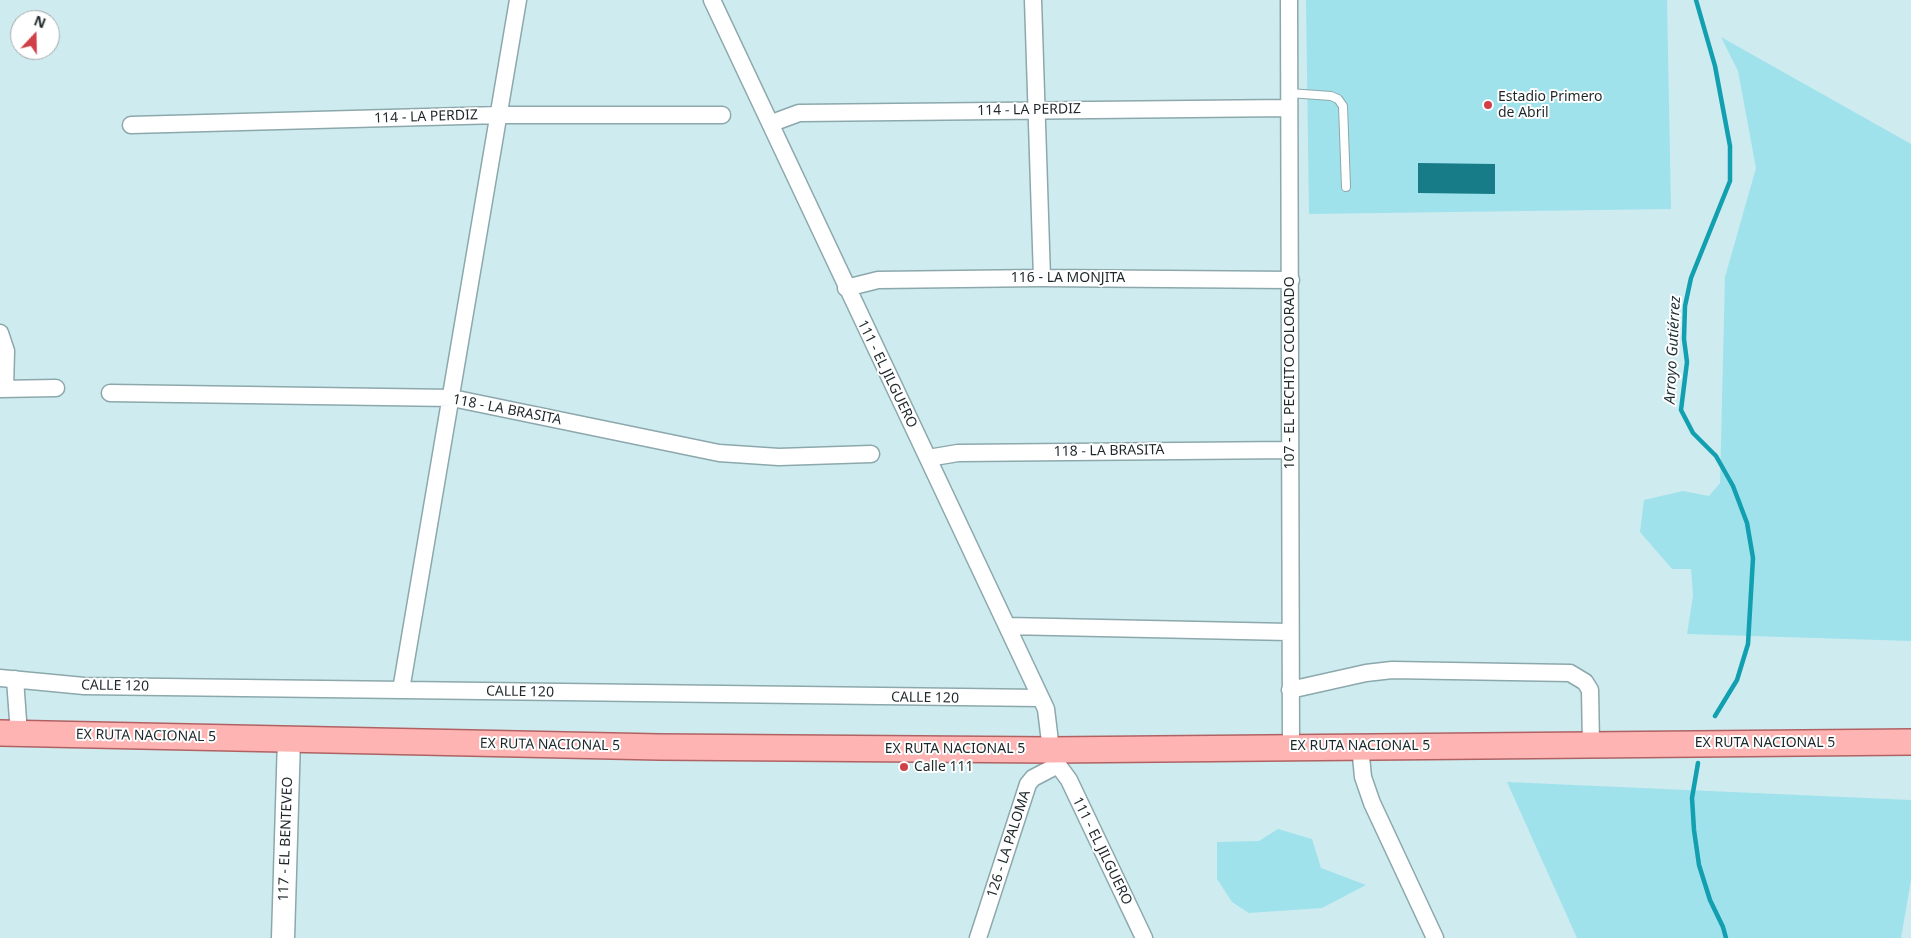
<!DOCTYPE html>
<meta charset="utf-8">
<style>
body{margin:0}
#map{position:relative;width:1911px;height:938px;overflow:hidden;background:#ceebf0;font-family:"Noto Sans",sans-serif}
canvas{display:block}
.north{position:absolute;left:10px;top:10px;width:50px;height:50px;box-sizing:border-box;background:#fff;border:1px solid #a5a9aa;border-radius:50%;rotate:21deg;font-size:14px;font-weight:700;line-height:20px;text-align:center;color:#1e282a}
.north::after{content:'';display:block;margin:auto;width:18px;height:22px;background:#d04048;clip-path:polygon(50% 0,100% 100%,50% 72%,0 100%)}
</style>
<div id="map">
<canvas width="1911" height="938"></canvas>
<div class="north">N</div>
</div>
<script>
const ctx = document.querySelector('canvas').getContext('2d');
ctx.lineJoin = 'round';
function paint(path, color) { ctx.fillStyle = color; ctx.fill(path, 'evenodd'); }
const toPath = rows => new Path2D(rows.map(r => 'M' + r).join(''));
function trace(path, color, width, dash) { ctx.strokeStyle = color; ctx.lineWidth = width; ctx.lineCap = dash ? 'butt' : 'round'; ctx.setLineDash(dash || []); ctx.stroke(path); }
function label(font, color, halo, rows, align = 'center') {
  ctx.font = font + ' "Noto Sans",sans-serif'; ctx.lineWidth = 4; ctx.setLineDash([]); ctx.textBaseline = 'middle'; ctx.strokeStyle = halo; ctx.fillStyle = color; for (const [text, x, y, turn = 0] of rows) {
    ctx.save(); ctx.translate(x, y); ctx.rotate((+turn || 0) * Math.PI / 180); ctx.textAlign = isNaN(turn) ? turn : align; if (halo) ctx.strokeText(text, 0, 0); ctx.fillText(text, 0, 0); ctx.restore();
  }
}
const green = toPath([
 [1306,0,1667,0,1671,209,1309,214],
 [1721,37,1911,144,1911,641,1687,634,1693,596,1691,569,1672,569,1640,532,1644,500,1683,491,1709,496,1720,483,1725,277,1756,168,1738,71],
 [1507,782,1911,800,1911,880,1901,938,1577,938],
 [1278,829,1312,839,1321,868,1366,885,1322,908,1249,913,1232,902,1217,879,1217,842,1259,841]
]);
const stream = toPath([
 [1696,0,1715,66,1730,146,1730,181,1691,278,1685,306,1684,339,1687,362,1681,410,1693,433,1716,456,1733,486,1747,523,1753,558,1748,644,1737,680,1715,716],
 [1698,763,1692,798,1694,830,1699,865,1710,900,1723,927,1726,938]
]);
const building = toPath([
 [1418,163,1495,164,1495,194,1418,193]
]);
const lane = toPath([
 [1289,93,1331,96,1338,99,1343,106,1346,187]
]);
const street = toPath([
 [712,0,1046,709,1051,750,1058,765,1069,780,1144,938],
 [1033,0,1042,278],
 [1289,0,1291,746],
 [772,123,799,113,1288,108],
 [131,125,500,115,722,115],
 [846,288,878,280,1042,278,1291,280],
 [0,333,6,351,5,389],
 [0,389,56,388],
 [110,393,452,398,719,453,779,457,871,454],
 [928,458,958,453,1290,450],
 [1007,626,1289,632],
 [0,678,84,686,1040,698],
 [15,679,19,734],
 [401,690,518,0],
 [1290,690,1366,673,1392,670,1570,673,1585,682,1590,690,1591,744],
 [1360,746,1363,777,1372,803,1435,938],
 [978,938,1028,784,1033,778,1058,765]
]);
const secondary = toPath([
 [283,938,289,739]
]);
const primary = toPath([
 [0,733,659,747,1051,750,1911,742]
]);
const markers = [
 [1488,105,5,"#d04048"],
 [904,767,5,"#d04048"]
];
const poiNames = [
 ["Estadio Primero",1498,97],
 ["de Abril",1498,113],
 ["Calle 111",914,767]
];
const streetNames = [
 ["114 - LA PERDIZ",1029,110,-1],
 ["114 - LA PERDIZ",426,117,-2],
 ["116 - LA MONJITA",1068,278],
 ["107 - EL PECHITO COLORADO",1290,373,-90],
 ["111 - EL JILGUERO",887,374,64],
 ["118 - LA BRASITA",507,410,11],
 ["118 - LA BRASITA",1109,451,-1],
 ["CALLE 120",115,686,1],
 ["CALLE 120",520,692,1],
 ["CALLE 120",925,698,1],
 ["EX RUTA NACIONAL 5",146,736,1],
 ["EX RUTA NACIONAL 5",1765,743],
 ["EX RUTA NACIONAL 5",550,745,1],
 ["EX RUTA NACIONAL 5",1360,746],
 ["EX RUTA NACIONAL 5",955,749],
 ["117 - EL BENTEVEO",286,839,-88],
 ["126 - LA PALOMA",1009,844,-72],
 ["111 - EL JILGUERO",1102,851,64]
];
const waterNames = [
 ["Arroyo Gutiérrez",1673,350,-87]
];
paint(green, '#9fe2ec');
trace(stream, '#129fb0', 4.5);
paint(building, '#177b88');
trace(lane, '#8ca8ac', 10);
trace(street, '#8ca8ac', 19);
trace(secondary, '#8ca8ac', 25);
trace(primary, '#b06263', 28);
trace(lane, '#fff', 8);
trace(street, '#fff', 16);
trace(secondary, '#fff', 22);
trace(primary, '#feb4b3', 25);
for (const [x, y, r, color] of markers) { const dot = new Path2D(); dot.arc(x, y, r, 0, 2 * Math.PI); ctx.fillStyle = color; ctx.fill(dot); trace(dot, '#fff', 2); }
label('14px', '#1e282a', '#fff', poiNames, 'left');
label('14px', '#1e282a', '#fff', streetNames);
label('italic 15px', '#1b3034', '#fff', waterNames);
</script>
